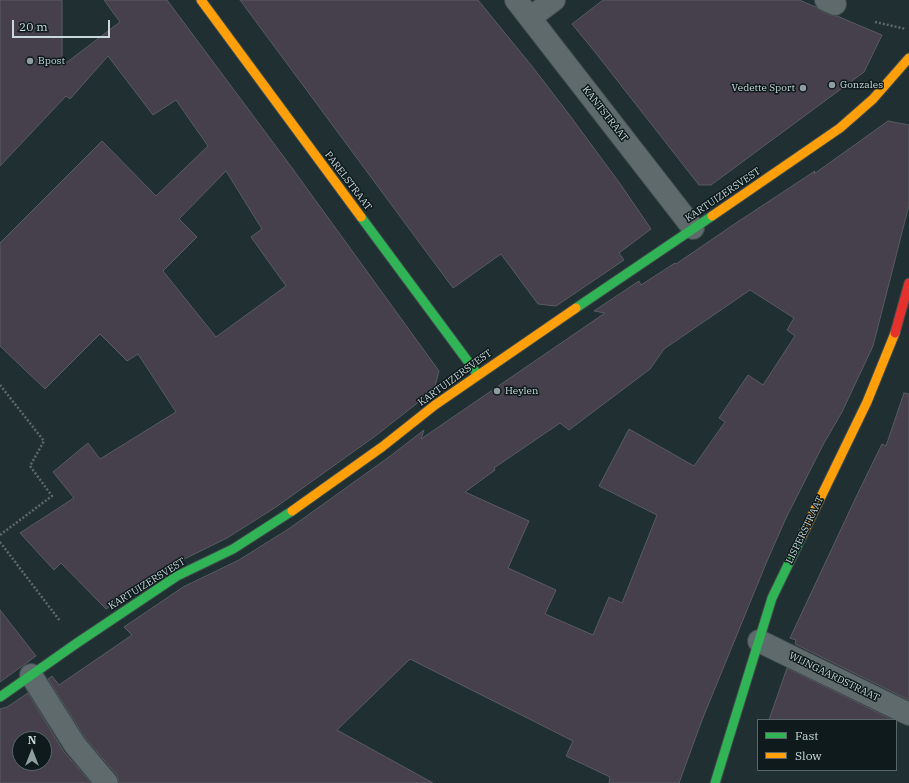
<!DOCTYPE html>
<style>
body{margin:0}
#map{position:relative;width:909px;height:783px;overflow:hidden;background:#202f31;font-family:"IBM Plex Serif",serif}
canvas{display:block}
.legend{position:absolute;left:757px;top:719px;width:140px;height:52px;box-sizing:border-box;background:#0e1a1c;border:1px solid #586668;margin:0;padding:5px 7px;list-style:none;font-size:12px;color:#c8d8db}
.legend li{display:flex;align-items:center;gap:8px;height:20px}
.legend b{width:20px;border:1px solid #586668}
.north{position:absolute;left:12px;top:731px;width:40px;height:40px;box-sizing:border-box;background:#0e1a1c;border:1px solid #586668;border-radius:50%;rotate:0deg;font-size:11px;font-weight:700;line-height:16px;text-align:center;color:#c8d8db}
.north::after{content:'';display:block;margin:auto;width:14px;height:18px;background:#8d9da0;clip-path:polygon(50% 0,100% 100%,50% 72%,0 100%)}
.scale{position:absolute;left:12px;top:20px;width:98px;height:18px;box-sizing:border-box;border:2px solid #c8d8db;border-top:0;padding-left:5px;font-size:12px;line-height:14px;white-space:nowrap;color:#c8d8db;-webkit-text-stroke:3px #0e1a1c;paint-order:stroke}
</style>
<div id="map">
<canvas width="909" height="783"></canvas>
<ul class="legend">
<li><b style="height:5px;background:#30b455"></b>Fast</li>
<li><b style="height:5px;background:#ff9f0a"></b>Slow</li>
</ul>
<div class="north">N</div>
<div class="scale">20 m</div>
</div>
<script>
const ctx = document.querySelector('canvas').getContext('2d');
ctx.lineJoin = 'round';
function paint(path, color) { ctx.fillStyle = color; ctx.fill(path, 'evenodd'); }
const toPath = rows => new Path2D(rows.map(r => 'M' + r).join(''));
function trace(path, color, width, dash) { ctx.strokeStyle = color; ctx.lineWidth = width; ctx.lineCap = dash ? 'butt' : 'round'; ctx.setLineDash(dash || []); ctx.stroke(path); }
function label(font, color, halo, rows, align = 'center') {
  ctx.font = font + ' "IBM Plex Serif",serif'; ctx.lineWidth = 3; ctx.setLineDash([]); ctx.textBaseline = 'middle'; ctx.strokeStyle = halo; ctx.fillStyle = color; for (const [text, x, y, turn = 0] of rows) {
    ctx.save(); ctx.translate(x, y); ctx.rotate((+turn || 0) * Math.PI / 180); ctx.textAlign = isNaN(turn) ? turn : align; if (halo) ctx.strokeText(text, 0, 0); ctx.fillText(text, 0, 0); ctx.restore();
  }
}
const building = toPath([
 [0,0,62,0,62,66,120,22,104,0,167,0,292,168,439,371,434,390,374,437,276,507,227,538,170,566,106,609,61,563,54,570,20,533,74,498,53,472,88,443,100,459,176,412,138,354,127,361,100,334,45,389,0,346,0,243,102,141,156,196,208,146,176,100,153,115,108,56,70,99,66,96,0,166,0,0],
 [226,171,262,229,251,237,286,286,216,337,163,271,197,237,179,219,226,171],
 [240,0,478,0,531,65,568,113,621,185,651,229,619,253,624,260,556,306,538,304,501,254,453,288,240,0],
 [603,0,799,0,816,7,821,11,830,15,837,16,851,22,882,35,864,72,711,185,699,185,595,52,572,24,603,0],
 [888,121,909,125,909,205,873,346,842,412,824,443,786,518,767,561,702,720,679,783,609,783,610,777,566,756,573,741,410,659,337,730,433,783,119,783,117,775,85,738,48,679,52,676,59,685,132,635,124,627,183,587,239,560,290,528,389,457,424,430,421,439,605,313,594,311,639,281,641,285,675,263,676,264,736,223,815,171,814,174,888,121],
 [750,290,794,318,787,330,795,336,763,385,748,375,719,418,725,422,694,466,629,429,599,486,657,515,622,603,609,597,593,635,545,614,556,590,508,568,529,521,465,492,495,470,494,468,560,423,569,430,650,369,664,349,750,290],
 [904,393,909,394,909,700,795,644,796,640,790,638,858,493,882,444,886,446,904,393],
 [0,610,36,656,0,682,0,610],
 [787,668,893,720,769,720,787,668],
 [28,693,64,752,91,783,0,783,0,709,7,707,28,693],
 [20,739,44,739,44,763,20,763,20,739]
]);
const path = toPath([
 [875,22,906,29],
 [0,385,44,441,30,466,52,496,0,535],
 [0,542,60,621]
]);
const street = toPath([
 [516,0,693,228],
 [826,0,835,4],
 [530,18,554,0],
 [759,641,909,714],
 [31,675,75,745,107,783]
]);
const fast = toPath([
 [361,217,478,375],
 [576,308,712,216],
 [0,697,77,643,177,576,233,549,292,511],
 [715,783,772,598,802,536]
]);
const slow = toPath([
 [201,0,361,217],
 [712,216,840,128,873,99,909,58],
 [292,511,382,447,435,405,576,308],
 [802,536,867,402,895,333]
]);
const jam = toPath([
 [895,333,909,283]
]);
const markers = [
 [30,61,4,"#8d9da0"],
 [832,85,4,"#8d9da0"],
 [803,88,4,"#8d9da0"],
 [497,391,4,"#8d9da0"]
];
const poiNames = [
 ["Bpost",38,61],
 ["Gonzales",840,85],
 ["Vedette Sport",795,88,"right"],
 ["Heylen",505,391]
];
const streetNames = [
 ["KANTSTRAAT",605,114,52],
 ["PARELSTRAAT",348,181,53],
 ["KARTUIZERSVEST",723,195,-34],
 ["KARTUIZERSVEST",455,378,-36],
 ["LISPERSTRAAT",805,530,-64],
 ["KARTUIZERSVEST",147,584,-32],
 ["WIJNGAARDSTRAAT",834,677,26]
];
paint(building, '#463f4c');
trace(building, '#595c60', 1);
trace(street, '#3f4c4e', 24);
trace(fast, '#3f4c4e', 11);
trace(slow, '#3f4c4e', 11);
trace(jam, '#3f4c4e', 11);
trace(path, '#5e696a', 2.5, [2, 2]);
trace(street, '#5e6a6b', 22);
trace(fast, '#30b455', 9);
trace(slow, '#ff9f0a', 9);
trace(jam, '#e5322d', 9);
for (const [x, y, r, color] of markers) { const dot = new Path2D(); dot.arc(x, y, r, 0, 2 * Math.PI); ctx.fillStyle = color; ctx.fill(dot); trace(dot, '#0e1a1c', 1.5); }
label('10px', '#c8d8db', '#0e1a1c', poiNames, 'left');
label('10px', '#c8d8db', '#0e1a1c', streetNames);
</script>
